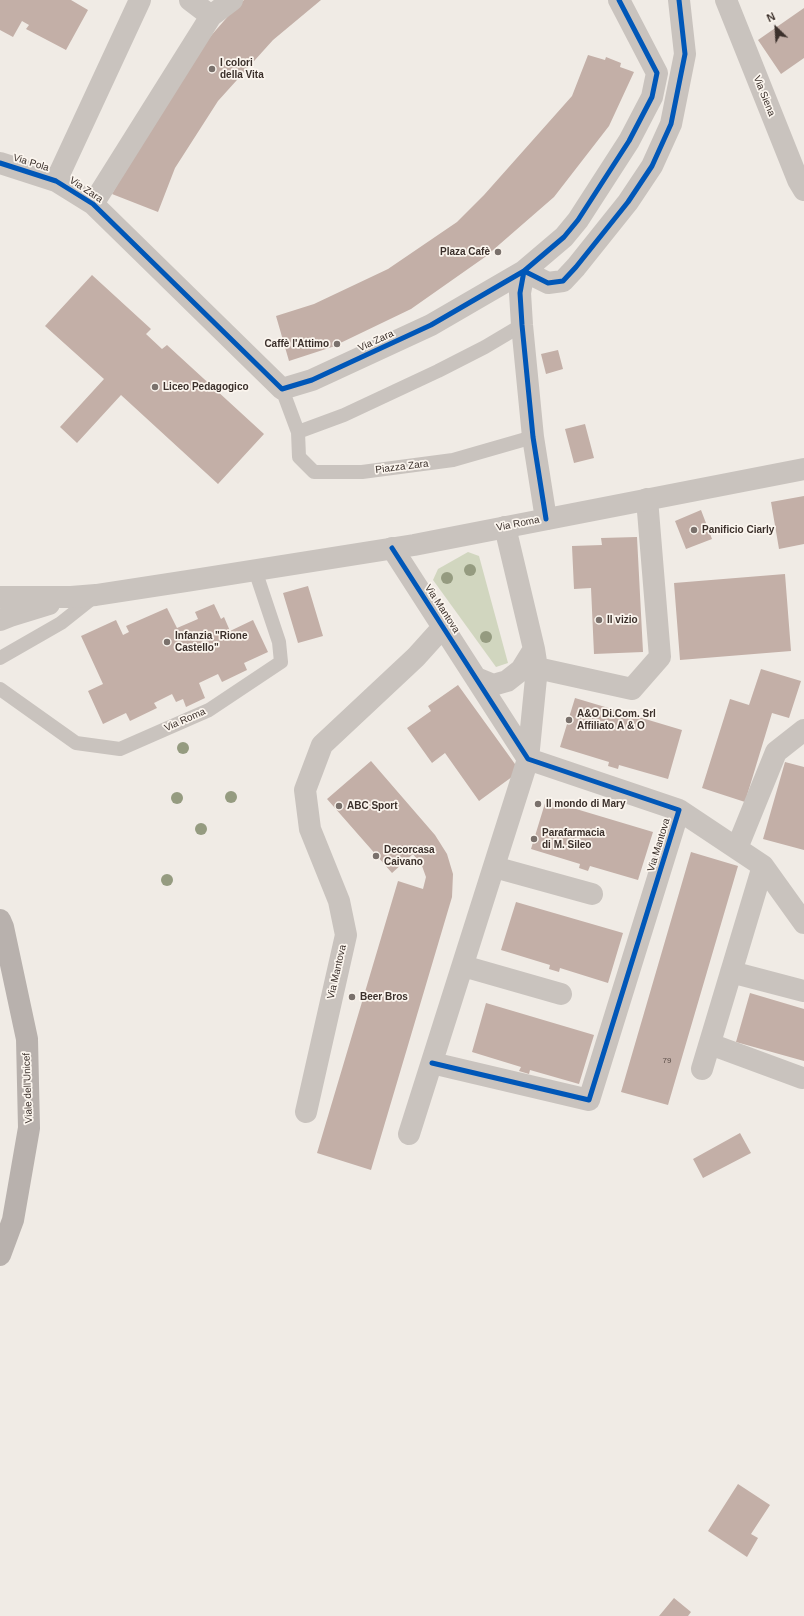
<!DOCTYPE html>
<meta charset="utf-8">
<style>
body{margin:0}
#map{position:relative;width:804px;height:1616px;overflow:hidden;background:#f0ebe5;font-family:Arial,sans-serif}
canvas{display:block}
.north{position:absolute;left:756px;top:8px;width:40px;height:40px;-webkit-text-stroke:3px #fbf5ee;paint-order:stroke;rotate:335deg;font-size:11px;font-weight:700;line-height:16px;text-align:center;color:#3b302b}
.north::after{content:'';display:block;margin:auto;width:14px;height:18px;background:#3b302b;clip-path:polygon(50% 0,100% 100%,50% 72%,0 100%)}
</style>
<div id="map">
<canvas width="804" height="1616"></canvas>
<div class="north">N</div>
</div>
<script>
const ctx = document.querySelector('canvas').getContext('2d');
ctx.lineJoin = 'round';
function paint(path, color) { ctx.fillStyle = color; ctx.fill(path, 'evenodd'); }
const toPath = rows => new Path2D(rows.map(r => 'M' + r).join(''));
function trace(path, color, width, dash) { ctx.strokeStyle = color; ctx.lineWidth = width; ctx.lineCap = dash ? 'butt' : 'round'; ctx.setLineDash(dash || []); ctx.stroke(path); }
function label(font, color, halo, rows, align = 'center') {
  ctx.font = font + ' Arial,sans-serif'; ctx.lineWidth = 3.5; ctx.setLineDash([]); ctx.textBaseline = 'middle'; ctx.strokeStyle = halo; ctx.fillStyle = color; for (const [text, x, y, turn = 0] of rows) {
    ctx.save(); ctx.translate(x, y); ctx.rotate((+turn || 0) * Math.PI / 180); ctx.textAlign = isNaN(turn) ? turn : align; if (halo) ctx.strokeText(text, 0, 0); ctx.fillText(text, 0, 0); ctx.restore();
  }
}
const green = toPath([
 [468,552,479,556,508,663,496,667,433,580,438,569]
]);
const building = toPath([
 [0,0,71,0,88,10,66,50,26,29,29,25,22,21,13,37,0,30],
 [244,0,321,0,273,40,218,101,175,168,158,212,112,194,181,70,237,6],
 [804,8,804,58,781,74,758,40],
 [588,55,605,60,606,57,621,63,620,67,634,72,609,126,554,197,485,257,411,309,332,347,289,361,276,316,314,304,388,269,457,222,484,195,572,96],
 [92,275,151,329,146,334,162,349,167,345,264,434,218,484,121,395,77,443,60,427,104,379,45,326],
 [558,350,563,369,546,374,541,354],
 [585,424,594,458,574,463,565,429],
 [804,496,804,544,779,549,771,502],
 [701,510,712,539,686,549,675,521],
 [637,537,643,652,594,654,591,588,574,589,572,546,602,545,601,538],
 [785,574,791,651,680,660,674,583],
 [308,586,323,636,298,643,283,593],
 [214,604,221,619,224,617,230,631,253,620,268,652,244,663,247,670,222,682,218,674,199,683,205,698,186,707,183,699,176,702,172,694,154,703,157,708,130,721,126,713,103,724,88,691,103,684,81,636,116,620,123,635,129,632,126,626,167,608,177,628,198,619,195,612],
 [761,669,801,681,789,718,772,713,745,802,702,788,730,699,749,705],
 [458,685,520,771,479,801,445,753,432,763,407,728,431,711,428,706],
 [575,698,682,730,668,779,619,765,618,769,608,766,609,762,560,747],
 [371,761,435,835,447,854,453,874,452,897,371,1170,317,1153,398,881,423,889,426,877,422,866,413,854,392,873,327,799],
 [785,762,804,767,804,850,763,839],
 [546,800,653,832,638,880,590,866,588,871,579,868,580,864,531,849],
 [691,852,738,866,668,1105,621,1092],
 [516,902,623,933,608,983,560,968,559,972,549,969,550,965,501,950],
 [750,993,804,1009,804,1061,736,1042],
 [486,1003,594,1035,579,1084,530,1070,529,1074,519,1071,521,1067,472,1052],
 [740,1133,751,1153,703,1178,693,1159],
 [738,1484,770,1505,751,1534,758,1538,747,1557,708,1531],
 [674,1598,691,1612,688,1616,659,1616]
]);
const service = toPath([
 [282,389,298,432,299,457,314,472,362,472,453,460,533,437],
 [298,432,344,415,438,371,485,347,522,325],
 [0,658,61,623,95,596],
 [0,689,76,743,120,749,209,710,281,662,279,642,255,570]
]);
const minor = toPath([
 [190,0,211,16],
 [619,0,657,73,652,97,629,141,578,220,564,237,524,271,548,283,563,281,576,267,628,202,652,166,671,124,685,54,679,0],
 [726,0,798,180,804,190],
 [0,163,56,181,93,204,282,389,312,380,431,325,524,271,520,293,522,325,533,437,546,519],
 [56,181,140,0],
 [93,204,211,16,232,0],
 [392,548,528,759,679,810,589,1100,432,1063],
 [537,668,632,689,660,657,647,499],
 [476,678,493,685,507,681,521,670,534,649],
 [679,810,763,866,804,923],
 [737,848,776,752,804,730],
 [494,867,592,894],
 [463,966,561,994],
 [731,972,804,991],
 [710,1044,802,1078],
 [702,1069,763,866],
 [306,1112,346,935,339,901,310,829,305,790,322,745,416,657,443,627],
 [409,1134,528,759,537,668,534,649,505,527]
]);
const tertiary = toPath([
 [0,597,71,597,96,595,187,581,414,545,804,469],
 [0,620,10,616,49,604]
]);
const primary = toPath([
 [0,920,3,927,27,1039,29,1128,13,1220,0,1255]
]);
const cycleway = toPath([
 [619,0,657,73,652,97,629,141,578,220,564,237,524,271,548,283,563,281,576,267,628,202,652,166,671,124,685,54,679,0],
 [0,163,56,181,93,204,282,389,312,380,431,325,524,271,520,293,522,325,533,437,546,519],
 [392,548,528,759,679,810,589,1100,432,1063]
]);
const trees = [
 [470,570],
 [447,578],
 [486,637],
 [183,748],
 [231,797],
 [177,798],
 [201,829],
 [167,880]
];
const markers = [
 [212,69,4,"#7a716c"],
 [498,252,4,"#7a716c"],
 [337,344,4,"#7a716c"],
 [155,387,4,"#7a716c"],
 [694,530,4,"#7a716c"],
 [599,620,4,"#7a716c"],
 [167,642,4,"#7a716c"],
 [569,720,4,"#7a716c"],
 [538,804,4,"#7a716c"],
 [339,806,4,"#7a716c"],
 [534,839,4,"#7a716c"],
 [376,856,4,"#7a716c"],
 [352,997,4,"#7a716c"]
];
const numberNames = [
 ["79",667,1061]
];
const poiNames = [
 ["I colori",220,63],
 ["della Vita",220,75],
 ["Plaza Cafè",490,252,"right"],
 ["Caffè l'Attimo",329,344,"right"],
 ["Liceo Pedagogico",163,387],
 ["Panificio Ciarly",702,530],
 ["Il vizio",607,620],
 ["Infanzia \"Rione",175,636],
 ["Castello\"",175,648],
 ["A&O Di.Com. Srl",577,714],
 ["Affiliato A & O",577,726],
 ["Il mondo di Mary",546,804],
 ["ABC Sport",347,806],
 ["Parafarmacia",542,833],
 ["di M. Sileo",542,845],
 ["Decorcasa",384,850],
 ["Caivano",384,862],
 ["Beer Bros",360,997]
];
const streetNames = [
 ["Via Siena",764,96,68],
 ["Via Pola",31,163,17],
 ["Via Zara",86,190,34],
 ["Via Zara",376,341,-25],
 ["Piazza Zara",402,467,-7],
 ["Via Roma",518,524,-11],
 ["Via Mantova",442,609,57],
 ["Via Roma",185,720,-24],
 ["Via Mantova",659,845,-73],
 ["Via Mantova",337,972,-77],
 ["Viale dell'Unicef",28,1088,-92]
];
paint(green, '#d1d6bf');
paint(building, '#c3afa7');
trace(service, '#c9c3be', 14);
trace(minor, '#c9c3be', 22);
trace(tertiary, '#c9c3be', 22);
trace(primary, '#b8b1ad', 22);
trace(cycleway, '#0057b8', 5);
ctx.fillStyle = '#959b80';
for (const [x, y] of trees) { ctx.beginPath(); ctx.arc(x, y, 6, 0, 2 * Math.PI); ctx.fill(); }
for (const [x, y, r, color] of markers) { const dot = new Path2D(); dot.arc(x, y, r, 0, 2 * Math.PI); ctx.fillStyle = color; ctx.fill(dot); trace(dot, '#fbf5ee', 1.5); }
label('8px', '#5d504a', null, numberNames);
label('bold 10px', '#3b302b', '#fbf5ee', poiNames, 'left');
label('10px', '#3b302b', '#fbf5ee', streetNames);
</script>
